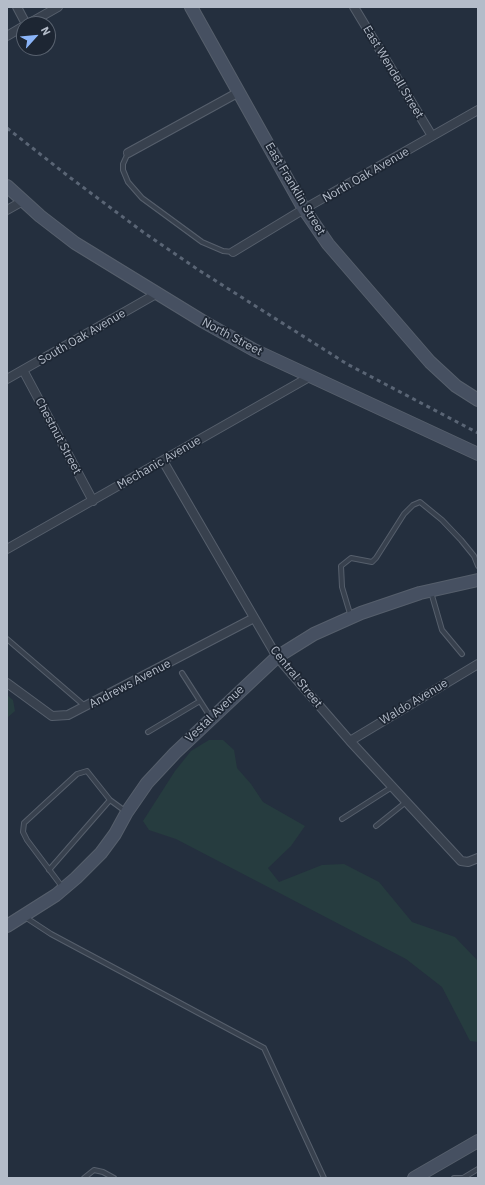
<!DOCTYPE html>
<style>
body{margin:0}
#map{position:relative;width:485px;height:1185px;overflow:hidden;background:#242f3e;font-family:"IBM Plex Sans",sans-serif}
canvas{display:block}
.frame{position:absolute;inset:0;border:8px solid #b4bcc9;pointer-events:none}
.north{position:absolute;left:16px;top:16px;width:40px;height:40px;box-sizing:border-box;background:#1d2633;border:1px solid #59626f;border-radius:50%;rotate:63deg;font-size:11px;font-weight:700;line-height:16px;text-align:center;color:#b4bcc9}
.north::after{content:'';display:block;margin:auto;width:14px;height:18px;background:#8ab4f8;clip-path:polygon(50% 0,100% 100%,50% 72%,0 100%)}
</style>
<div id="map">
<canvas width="485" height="1185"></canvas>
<div class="frame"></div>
<div class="north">N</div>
</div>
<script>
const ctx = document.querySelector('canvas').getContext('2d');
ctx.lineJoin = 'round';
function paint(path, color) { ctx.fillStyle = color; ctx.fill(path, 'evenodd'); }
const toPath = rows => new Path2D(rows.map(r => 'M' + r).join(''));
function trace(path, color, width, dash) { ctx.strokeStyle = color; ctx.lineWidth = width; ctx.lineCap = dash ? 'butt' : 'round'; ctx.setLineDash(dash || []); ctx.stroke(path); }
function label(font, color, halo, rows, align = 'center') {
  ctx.font = font + ' "IBM Plex Sans",sans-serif'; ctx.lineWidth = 3.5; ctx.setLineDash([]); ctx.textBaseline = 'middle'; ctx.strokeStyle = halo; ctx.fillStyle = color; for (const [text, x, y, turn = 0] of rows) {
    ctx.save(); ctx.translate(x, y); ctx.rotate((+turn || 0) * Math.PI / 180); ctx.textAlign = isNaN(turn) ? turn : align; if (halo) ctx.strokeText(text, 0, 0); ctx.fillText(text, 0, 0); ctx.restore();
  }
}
const green = toPath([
 [7,695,13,700,15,711,7,718],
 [209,740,223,740,234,750,237,768,251,784,263,802,305,826,291,846,268,868,279,882,322,865,344,864,379,882,412,922,455,937,478,961,478,1042,470,1041,442,987,406,959,176,839,149,830,143,821,175,771,191,751]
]);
const lane = toPath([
 [128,153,123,164,123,170,128,182,142,198,202,242,223,251,233,252],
 [431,592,442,630,462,654],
 [351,617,342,587,341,566,351,558,372,562,376,558,404,514,413,505,420,502,442,520,461,540,474,556,478,566],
 [7,639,86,707],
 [182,673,211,718],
 [148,732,200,701],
 [342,819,392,787],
 [376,826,406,802],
 [49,870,110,800],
 [63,888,27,840,23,832,24,823,77,774,87,771,110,800,125,811],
 [25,917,51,934,264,1048,324,1178],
 [84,1178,94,1170,103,1172,114,1178],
 [454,1178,463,1178],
 [463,1178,478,1169]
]);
const street = toPath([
 [17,7,26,24],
 [354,7,432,136],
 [28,24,58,7],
 [7,36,24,26],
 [128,153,239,92],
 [7,210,23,201],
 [233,252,304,209,478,110],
 [23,370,93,501],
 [7,379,156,294],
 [163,461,277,657,350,741,461,861,468,862,478,858],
 [7,549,311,376],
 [7,683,52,716,68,715,254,618],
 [350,741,478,664]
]);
const secondary = toPath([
 [191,7,304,209,328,244,430,362,456,386,478,400],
 [7,186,40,216,75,243,204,322,254,350,478,454],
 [7,926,56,895,76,878,101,853,115,834,127,812,147,783,175,753,277,657,314,634,361,613,420,593,478,580],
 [414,1178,478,1141]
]);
const rail = toPath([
 [7,128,68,176,143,232,197,269,347,364,478,433]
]);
const streetNames = [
 ["East Wendell Street",393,72,59],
 ["North Oak Avenue",366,175,-30],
 ["East Franklin Street",295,189,59],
 ["South Oak Avenue",82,337,-30],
 ["North Street",232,337,28],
 ["Chestnut Street",58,436,62],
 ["Mechanic Avenue",159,463,-30],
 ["Central Street",296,677,51],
 ["Andrews Avenue",130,684,-28],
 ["Waldo Avenue",414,702,-31],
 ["Vestal Avenue",215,714,-44]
];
paint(green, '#263c3f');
trace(lane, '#565f6c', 6);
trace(street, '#565f6c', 10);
trace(secondary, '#565f6c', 14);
trace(lane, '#38414e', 4);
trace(street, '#38414e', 8);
trace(secondary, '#465061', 12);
trace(rail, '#5a6575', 3, [4, 4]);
label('12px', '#b4bcc9', '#1d2633', streetNames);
</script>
